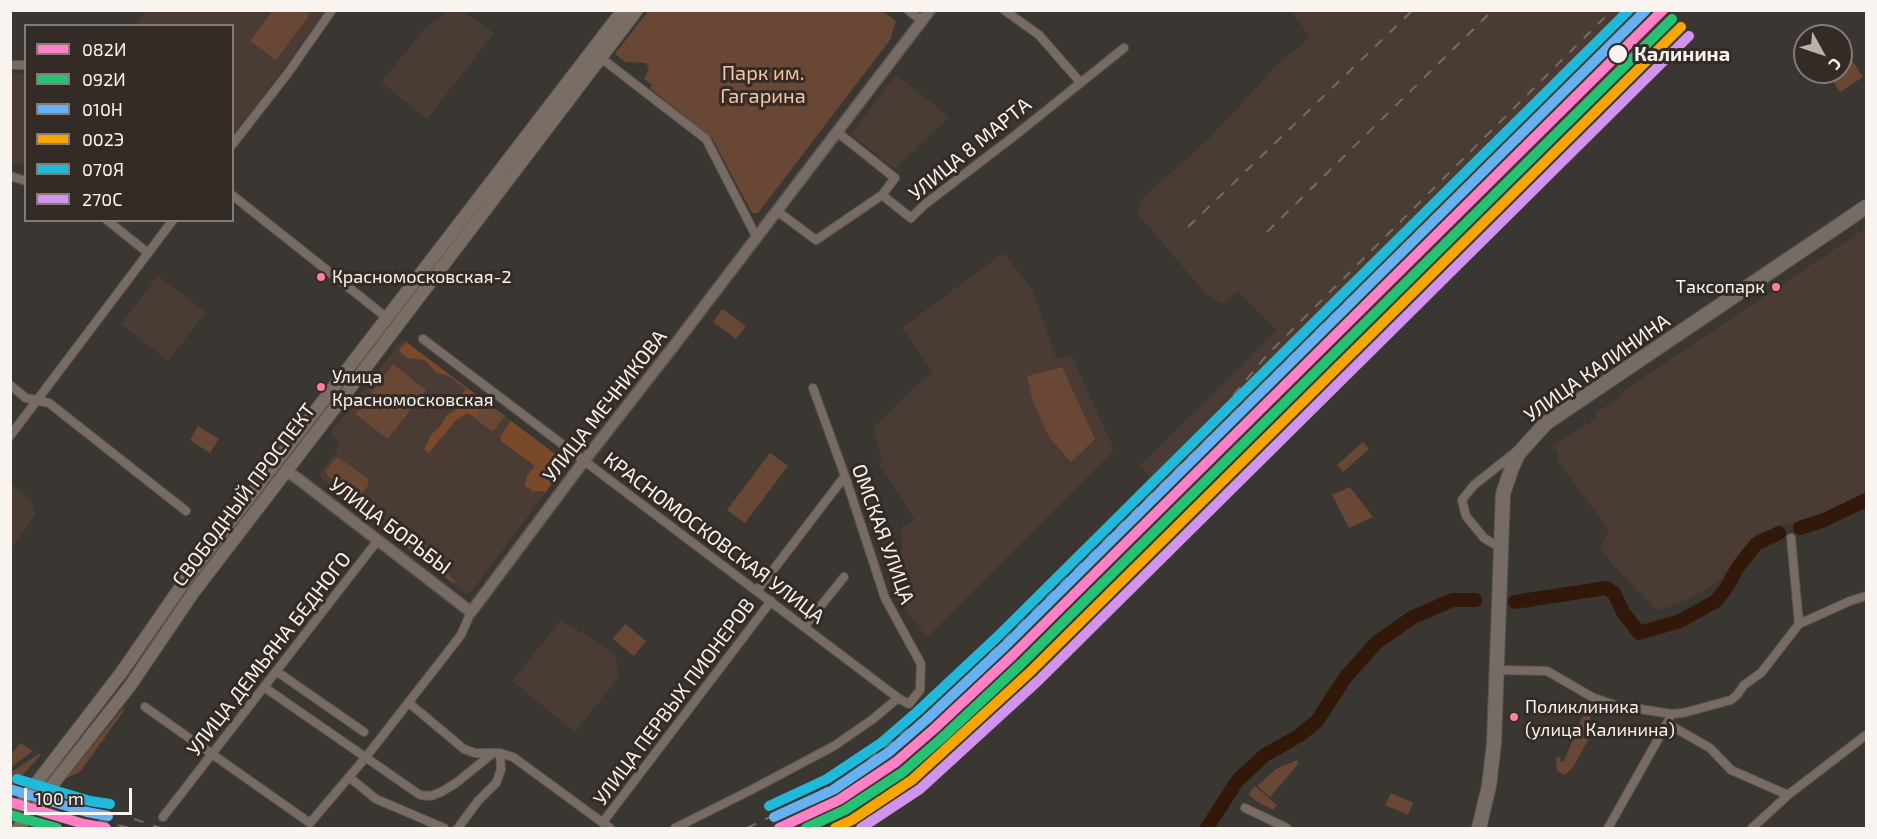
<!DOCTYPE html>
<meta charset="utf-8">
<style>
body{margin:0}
#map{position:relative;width:1877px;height:839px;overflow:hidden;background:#3a3632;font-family:"Exo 2",sans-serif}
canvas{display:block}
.frame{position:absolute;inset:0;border:12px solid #faf4f0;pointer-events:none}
.legend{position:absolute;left:24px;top:24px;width:210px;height:198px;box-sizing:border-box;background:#342b26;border:2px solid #837b77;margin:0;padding:8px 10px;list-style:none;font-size:18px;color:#faf4f0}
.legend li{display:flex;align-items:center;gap:12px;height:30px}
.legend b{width:30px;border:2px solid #837b77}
.north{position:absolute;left:1793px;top:24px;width:60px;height:60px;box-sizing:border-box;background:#342b26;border:2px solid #837b77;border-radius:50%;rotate:130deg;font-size:16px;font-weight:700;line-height:24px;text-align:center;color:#faf4f0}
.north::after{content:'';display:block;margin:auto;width:21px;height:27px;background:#b7b2ae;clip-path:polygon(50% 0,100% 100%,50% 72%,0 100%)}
.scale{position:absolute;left:24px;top:788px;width:108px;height:27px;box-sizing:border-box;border:3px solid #faf4f0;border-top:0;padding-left:8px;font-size:18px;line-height:21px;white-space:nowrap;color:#faf4f0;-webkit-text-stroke:4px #342b26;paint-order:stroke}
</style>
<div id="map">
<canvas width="1877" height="839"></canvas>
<div class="frame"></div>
<ul class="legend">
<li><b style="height:8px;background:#ff80c5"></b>082И</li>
<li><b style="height:8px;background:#26c172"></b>092И</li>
<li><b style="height:8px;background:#66b1f2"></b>010Н</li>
<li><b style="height:8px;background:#f7a600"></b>002Э</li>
<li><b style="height:8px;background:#20b9da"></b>070Я</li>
<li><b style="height:8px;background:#d193ec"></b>270С</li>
</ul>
<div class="north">С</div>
<div class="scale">100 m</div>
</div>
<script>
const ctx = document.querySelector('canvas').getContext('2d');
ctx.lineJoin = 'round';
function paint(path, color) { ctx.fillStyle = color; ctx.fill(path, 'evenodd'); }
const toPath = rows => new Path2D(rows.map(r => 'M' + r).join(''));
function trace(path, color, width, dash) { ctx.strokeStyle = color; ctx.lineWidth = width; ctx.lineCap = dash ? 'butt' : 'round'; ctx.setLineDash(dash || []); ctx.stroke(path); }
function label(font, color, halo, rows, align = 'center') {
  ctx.font = font + ' "Exo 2",sans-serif'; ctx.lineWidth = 6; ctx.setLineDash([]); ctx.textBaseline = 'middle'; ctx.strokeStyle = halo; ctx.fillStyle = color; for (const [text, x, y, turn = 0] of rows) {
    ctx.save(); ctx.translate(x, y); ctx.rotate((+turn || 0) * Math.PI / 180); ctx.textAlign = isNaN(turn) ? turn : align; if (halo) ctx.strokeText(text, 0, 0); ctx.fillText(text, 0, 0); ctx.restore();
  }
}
const built = toPath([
 [145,11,325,11,277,78,233,135,232,26,134,26],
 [445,11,463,11,494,33,427,119,381,82,427,26,439,19],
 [1291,11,1647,11,1146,505,1134,493,1150,477,1140,466,1277,330,1238,291,1222,304,1205,293,1138,214,1142,198,1208,140,1279,63,1310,37],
 [25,73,26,73,25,165,10,163,11,74],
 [896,75,949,117,895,169,851,134],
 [1866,228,1866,492,1821,516,1786,524,1755,535,1720,579,1705,590,1685,601,1658,611,1611,563,1600,548,1609,529,1556,459,1559,455,1553,446,1596,419,1595,413,1619,398,1626,389],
 [1003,253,1033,290,1056,358,1072,356,1114,450,927,637,896,598,902,540,900,528,915,520,878,463,882,461,873,427,932,371,902,328],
 [158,276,206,312,168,361,121,324],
 [403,339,558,456,562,470,471,592,465,593,322,480,319,475,336,453,340,442,330,434],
 [11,483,30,499,36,514,11,549],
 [561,620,599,643,616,656,619,677,575,732,512,681]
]);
const green = toPath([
 [881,10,896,21,890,40,758,213,752,213,712,138,650,88,652,85,644,79,649,69,646,63,625,62,615,54,648,11],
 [272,11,305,11,310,14,276,60,250,41],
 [1842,44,1863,77,1840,92,1827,72,1841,72],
 [722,309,746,326,736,339,713,322],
 [393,364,426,390,388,439,355,414],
 [1062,367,1095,439,1071,462,1049,437,1033,402,1027,376],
 [487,403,505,416,495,429,491,431,475,418],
 [198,426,219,439,210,453,190,440],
 [1363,442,1369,449,1343,472,1337,465],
 [770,453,788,466,745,523,727,510],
 [338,457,368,479,368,485,361,495,354,496,327,475,326,470,335,459],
 [1350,487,1373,517,1349,528,1332,495],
 [397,521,401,524,398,530,410,541,416,538,422,542,455,582,454,584,388,533],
 [625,624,646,641,634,656,613,639],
 [124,707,123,712,80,772,65,779],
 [1586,708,1590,709,1590,737,1573,767,1565,775,1557,771,1556,758,1560,757,1561,762,1564,761],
 [20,743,33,751,11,767,11,755],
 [39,754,41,755,15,783,11,791,11,772],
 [1297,760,1299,763,1270,797,1257,786,1276,769],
 [1255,786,1277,805,1273,810,1256,801,1248,794],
 [1391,793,1413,803,1408,815,1385,805]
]);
const forest = toPath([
 [406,342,487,403,475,418,468,413,457,419,429,453,424,449,431,435,442,424,446,416,457,409,460,405,459,398,466,389,449,376,436,372,425,360,408,358,400,352,399,350],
 [511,421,558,456,562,470,545,493,542,491,533,491,525,486,527,476,535,466,501,441,500,437]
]);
const river = toPath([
 [1800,528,1824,520,1866,500],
 [1515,602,1606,588,1614,593,1623,612,1639,633,1680,621,1716,601,1727,587,1738,567,1756,544,1779,533],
 [1207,828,1237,781,1265,755,1300,735,1317,721,1345,678,1376,643,1413,617,1453,600,1475,600]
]);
const secondaryTunnel = toPath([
 [10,816,24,799],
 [23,822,38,803]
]);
const minor = toPath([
 [908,10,922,21],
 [1004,10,1039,35,1080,82],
 [601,58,706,139,757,238],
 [10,65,26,65],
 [837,132,895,178,882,195],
 [232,145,288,73,332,10],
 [10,176,26,181],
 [232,195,386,317],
 [777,211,816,240,882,195,911,218,924,205,1013,137,1124,48],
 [107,220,148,253],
 [423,339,898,698],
 [10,385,26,398,49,403,186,511],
 [10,436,173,220],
 [1501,548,1484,538,1466,516,1462,500,1474,485,1517,451],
 [757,591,845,476],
 [1799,624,1850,601,1866,596],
 [804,627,844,577],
 [1498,670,1547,671,1592,697,1614,705,1672,714,1683,713,1731,700,1737,695,1744,685,1761,673,1799,624,1791,538],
 [276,671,364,732],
 [264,687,420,795,431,796,441,792,456,783,493,753],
 [409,703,464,749,475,753,500,753,513,757,610,828],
 [145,707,310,823,366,757,461,635,471,612],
 [1668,724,1710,748,1731,770,1788,795],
 [349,777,376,799,444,828],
 [1245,808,1287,828],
 [163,817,378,540],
 [603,822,771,601],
 [458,828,478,801,496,783,501,770,500,753],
 [675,828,751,790,834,746,873,719,898,698,909,704,920,690,921,664,885,598,845,476,813,388],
 [1608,828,1669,720],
 [1752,828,1788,795,1866,735]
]);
const tertiary = toPath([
 [286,471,297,478,471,612,584,461,673,347,930,10]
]);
const secondary = toPath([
 [24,799,121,673,184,582,623,10],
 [38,803,130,686,193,593,347,392,637,10],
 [18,828,23,822]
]);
const primary = toPath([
 [1479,828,1489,786,1494,743,1503,494,1511,470,1518,454,1546,423,1866,207]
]);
const rail = toPath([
 [1188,227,1413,10],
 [1267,232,1493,10],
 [1289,347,1627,10],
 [1195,441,1267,355,1612,10],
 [134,819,161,828],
 [98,821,131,828],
 [747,828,800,803,849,775,935,708,1641,10]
]);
const rail1 = toPath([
 [10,802,84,824,106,828],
 [779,828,839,800,896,762,934,729,1013,655,1663,10]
]);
const rail2 = toPath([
 [10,815,57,828],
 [806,828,845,810,903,772,942,738,1021,664,1672,19]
]);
const rail3 = toPath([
 [13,790,87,812,108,816],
 [774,817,833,790,889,752,926,720,1005,646,1646,10]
]);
const rail4 = toPath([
 [835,828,852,820,912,780,1029,673,1681,27]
]);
const rail5 = toPath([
 [17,779,90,801,110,804],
 [769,806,827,779,881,743,918,711,996,638,1629,10]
]);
const rail6 = toPath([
 [861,828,920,789,1038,681,1689,36]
]);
const markers = [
 [1618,54,10,"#faf4f0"],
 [321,277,5,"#ff8098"],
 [1776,287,5,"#ff8098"],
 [321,387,5,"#ff8098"],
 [1514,717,5,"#ff8098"]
];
const busNames = [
 ["Красномосковская-2",332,277],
 ["Таксопарк",1765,287,"right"],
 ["Улица",332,377],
 ["Красномосковская",332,400],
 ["Поликлиника",1525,707],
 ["(улица Калинина)",1525,730]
];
const stopNames = [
 ["Калинина",1634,54]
];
const parkNames = [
 ["Парк им.",763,73],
 ["Гагарина",763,96]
];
const streetNames = [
 ["УЛИЦА 8 МАРТА",970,149,-39],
 ["УЛИЦА КАЛИНИНА",1597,368,-35],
 ["УЛИЦА МЕЧНИКОВА",605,406,-52],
 ["СВОБОДНЫЙ ПРОСПЕКТ",244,495,-53],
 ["УЛИЦА БОРЬБЫ",390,526,37],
 ["ОМСКАЯ УЛИЦА",883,534,70],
 ["КРАСНОМОСКОВСКАЯ УЛИЦА",714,538,37],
 ["УЛИЦА ДЕМЬЯНА БЕДНОГО",269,654,-52],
 ["УЛИЦА ПЕРВЫХ ПИОНЕРОВ",674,702,-53]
];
paint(built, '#4a3c34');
paint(green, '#684735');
paint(forest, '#7a492c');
trace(river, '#321808', 14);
trace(secondaryTunnel, '#57524e', 12, [12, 6]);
trace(minor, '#585451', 10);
trace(tertiary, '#585451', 13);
trace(secondary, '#585451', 14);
trace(primary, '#585451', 16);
trace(minor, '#776b63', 8);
trace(tertiary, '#776b63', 10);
trace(secondary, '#7a6d65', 12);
trace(primary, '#766c65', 14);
trace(rail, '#746c67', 2, [10, 10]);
trace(rail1, '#ff80c5', 10);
trace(rail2, '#26c172', 10);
trace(rail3, '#66b1f2', 10);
trace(rail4, '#f7a600', 10);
trace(rail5, '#20b9da', 10);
trace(rail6, '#d193ec', 10);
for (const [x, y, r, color] of markers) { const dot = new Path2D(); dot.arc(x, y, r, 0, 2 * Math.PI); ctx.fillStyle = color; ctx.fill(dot); trace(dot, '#342b26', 2); }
label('18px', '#faf4f0', '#342b26', busNames, 'left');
label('bold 20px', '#faf4f0', '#342b26', stopNames, 'left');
label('20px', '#f8c4a8', '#342b26', parkNames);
label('20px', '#faf4f0', '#342b26', streetNames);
</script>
